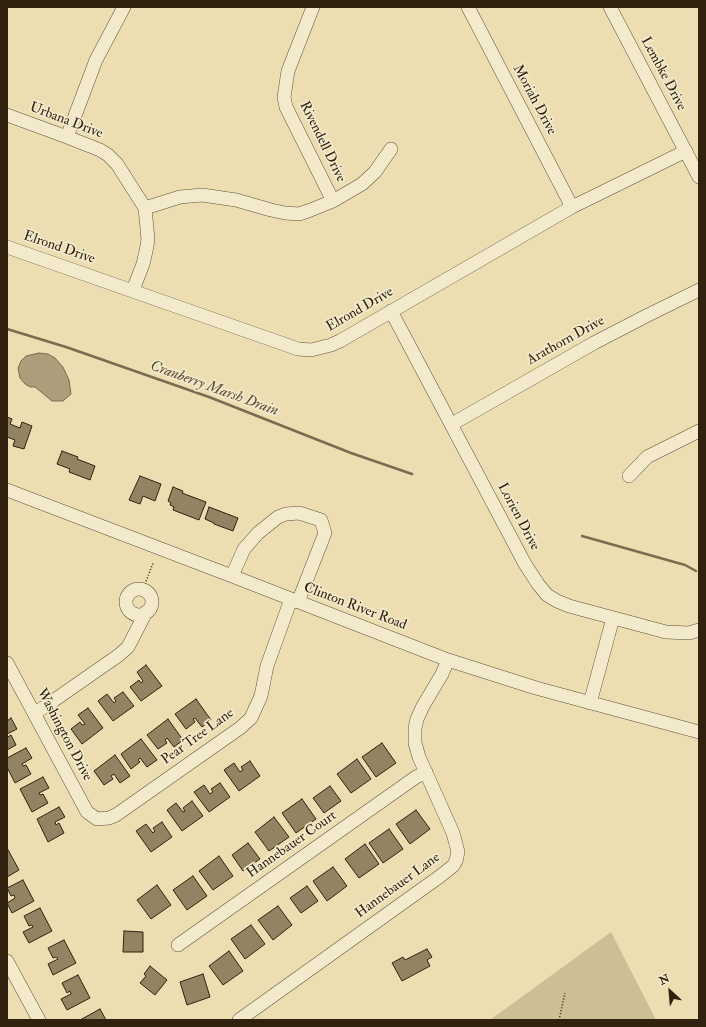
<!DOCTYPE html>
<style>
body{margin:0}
#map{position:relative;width:706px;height:1027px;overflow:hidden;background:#ecdeb1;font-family:"IM FELL Double Pica",serif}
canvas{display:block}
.frame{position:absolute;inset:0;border:8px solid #30220f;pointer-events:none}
.north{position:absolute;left:650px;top:971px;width:40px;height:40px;-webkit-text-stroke:3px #f3eacc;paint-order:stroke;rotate:334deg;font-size:11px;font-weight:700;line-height:16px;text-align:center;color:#30220f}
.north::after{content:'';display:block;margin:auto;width:14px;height:18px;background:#30220f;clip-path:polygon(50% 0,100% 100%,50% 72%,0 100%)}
</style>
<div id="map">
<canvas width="706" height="1027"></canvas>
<div class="frame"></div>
<div class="north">N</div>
</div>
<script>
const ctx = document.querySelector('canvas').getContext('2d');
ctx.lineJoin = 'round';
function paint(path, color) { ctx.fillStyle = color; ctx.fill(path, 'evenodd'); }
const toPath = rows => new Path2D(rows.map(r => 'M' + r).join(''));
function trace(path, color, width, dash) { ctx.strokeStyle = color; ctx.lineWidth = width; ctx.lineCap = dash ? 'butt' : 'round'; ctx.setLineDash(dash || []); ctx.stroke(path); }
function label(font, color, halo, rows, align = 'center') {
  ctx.font = font + ' "IM FELL Double Pica",serif'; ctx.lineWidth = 3.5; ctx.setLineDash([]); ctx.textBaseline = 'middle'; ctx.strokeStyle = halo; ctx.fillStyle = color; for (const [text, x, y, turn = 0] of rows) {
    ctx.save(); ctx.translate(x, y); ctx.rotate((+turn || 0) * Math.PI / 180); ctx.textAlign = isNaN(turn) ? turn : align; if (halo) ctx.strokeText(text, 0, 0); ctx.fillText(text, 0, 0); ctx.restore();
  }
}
const green = toPath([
 [611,932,656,1020,490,1020]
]);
const water = toPath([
 [39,353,48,354,55,358,63,367,69,380,71,394,63,401,52,401,35,387,30,387,25,384,20,378,18,368,21,361,26,356,39,353]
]);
const stream = toPath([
 [7,329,66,347,209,397,351,453,412,474],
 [582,536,685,565,696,571]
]);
const building = toPath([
 [7,417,12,419,10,424,20,428,22,422,32,426,24,449,13,446,15,440,7,437,7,438,7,417],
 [62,451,78,457,77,459,95,466,90,480,69,472,70,469,57,464,62,451],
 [140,476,161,484,155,501,143,496,140,504,129,500,140,476],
 [173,487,183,491,182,493,206,502,199,520,173,510,174,507,170,505,171,503,168,501,173,487],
 [209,507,238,518,233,531,214,524,214,523,205,519,209,507],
 [146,665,162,686,141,701,130,687,139,680,141,683,143,681,137,672,146,665],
 [123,692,134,706,113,721,98,701,107,694,114,703,116,701,114,698,123,692],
 [196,699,211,720,202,727,195,718,193,719,195,722,186,729,175,714,196,699],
 [88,708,103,728,82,744,71,729,80,722,82,725,85,724,78,715,88,708],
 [11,718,17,729,7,734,7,721,11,718],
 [168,719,183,740,174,747,167,738,165,740,167,743,158,749,147,735,168,719],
 [7,735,8,737,11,735,16,745,7,750,7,735],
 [141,739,157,760,147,767,140,758,138,760,140,762,131,769,121,754,141,739],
 [382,743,396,763,376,777,362,757,382,743],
 [26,748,32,758,22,764,23,766,26,765,31,774,15,783,7,767,7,758,26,748],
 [115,755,130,776,120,783,114,774,111,776,113,779,104,785,94,771,115,755],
 [357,759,371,779,351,793,337,774,357,759],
 [250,761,260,776,239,791,224,770,234,763,240,772,243,770,241,767,250,761],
 [43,777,49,788,39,793,40,795,43,794,48,803,32,812,20,789,43,777],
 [220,783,230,797,209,812,194,792,204,785,210,794,213,792,211,789,220,783],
 [330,786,341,801,324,813,313,798,330,786],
 [302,799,316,819,296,833,282,813,302,799],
 [192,801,203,816,182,831,167,810,176,803,183,812,185,811,183,808,192,801],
 [59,807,65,817,55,822,56,825,59,823,64,833,48,842,37,819,59,807],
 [416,810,430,829,410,844,396,824,416,810],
 [274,817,289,837,269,851,255,832,274,817],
 [162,822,172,837,151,852,136,831,146,824,153,833,155,831,153,828,162,822],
 [389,829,403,849,383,863,369,843,389,829],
 [248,843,260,859,243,871,232,855,248,843],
 [365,844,379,864,359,878,345,859,365,844],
 [7,848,19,870,7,877,7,848],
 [219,856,233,876,213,890,199,871,219,856],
 [333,867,347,886,327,901,313,881,333,867],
 [193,876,207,896,187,910,173,890,193,876],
 [23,880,34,901,12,913,7,903,15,898,14,895,11,896,7,888,23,880],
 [157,885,171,905,151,919,137,900,157,885],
 [307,886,318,901,301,913,290,898,307,886],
 [278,906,292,925,273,940,258,920,278,906],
 [40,908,52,931,29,943,23,932,33,927,32,925,29,926,24,916,40,908],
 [251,925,265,944,245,959,231,939,251,925],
 [124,931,143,932,143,952,123,952,124,931],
 [64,940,76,963,53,975,48,964,58,959,56,957,53,958,48,948,64,940],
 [427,949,432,957,427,960,430,966,402,981,392,963,403,957,405,960,427,949],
 [229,951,243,971,223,985,209,966,229,951],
 [150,966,167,980,155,995,140,983,146,976,144,974,150,966],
 [203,974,210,997,187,1005,180,982,203,974],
 [78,975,90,998,67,1010,61,999,71,994,70,991,67,993,62,983,78,975],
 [100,1009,106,1020,80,1020,100,1009]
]);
const path = toPath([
 [145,584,153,563],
 [559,1020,565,993]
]);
const minor = toPath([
 [313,7,288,71,284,97,286,107,333,201],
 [468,7,572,207],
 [610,7,699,177],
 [7,115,67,137,100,150,108,155,117,164,145,208,147,229,148,240,146,251,143,264,133,290],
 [67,137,96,60,124,7],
 [145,208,180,197,202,195,236,200,271,210,285,213,299,214,308,211,333,201,362,184,375,172,391,149],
 [7,247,281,343,298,349,311,350,331,345,340,341,572,207,686,151],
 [391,311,525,564,538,584,547,595,557,601,569,606,666,632,689,633,699,630],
 [452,424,594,343,646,316,699,290],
 [629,476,647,457,699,431],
 [7,490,232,576,448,660,536,688,699,732],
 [232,576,244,549,258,533,278,517,286,514,299,513,321,520,325,533,298,602],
 '126 602a13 13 0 1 1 26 0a13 13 0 1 1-26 0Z',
 [7,663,87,812,97,819,109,818,116,815,240,728,251,718,261,696,267,666,291,599],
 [590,703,613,618],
 [34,713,43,708,119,655,128,647,146,612],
 [178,945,416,777,426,772],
 [7,961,39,1020],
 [239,1020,439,877,453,866,456,861,458,852,453,833,419,757,415,743,415,728,417,719,423,706,442,674,448,660]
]);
const streetNames = [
 ["Lembke Drive",663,74,62],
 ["Moriah Drive",534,100,62],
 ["Urbana Drive",66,121,21],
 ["Rivendell Drive",322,142,64],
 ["Elrond Drive",59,248,19],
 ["Elrond Drive",360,310,-30],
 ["Arathorn Drive",566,341,-29],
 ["Lorien Drive",518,517,62],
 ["Clinton River Road",355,607,21],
 ["Washington Drive",64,735,62],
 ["Pear Tree Lane",198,737,-36],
 ["Hannebauer Court",292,845,-35],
 ["Hannebauer Lane",398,886,-36]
];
const waterNames = [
 ["Cranberry Marsh Drain",214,389,20]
];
paint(green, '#ccbe95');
paint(water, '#ac9e7a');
trace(water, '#7a6c4f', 1);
trace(stream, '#7a6c4f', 2.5);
paint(building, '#928463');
trace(building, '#30220f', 1);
trace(minor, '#5f5138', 14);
trace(path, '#30220f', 1.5, [1, 2]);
trace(minor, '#f3eacc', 13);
label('14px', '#30220f', '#f3eacc', streetNames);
label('italic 15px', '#5b4d34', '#f3eacc', waterNames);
</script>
